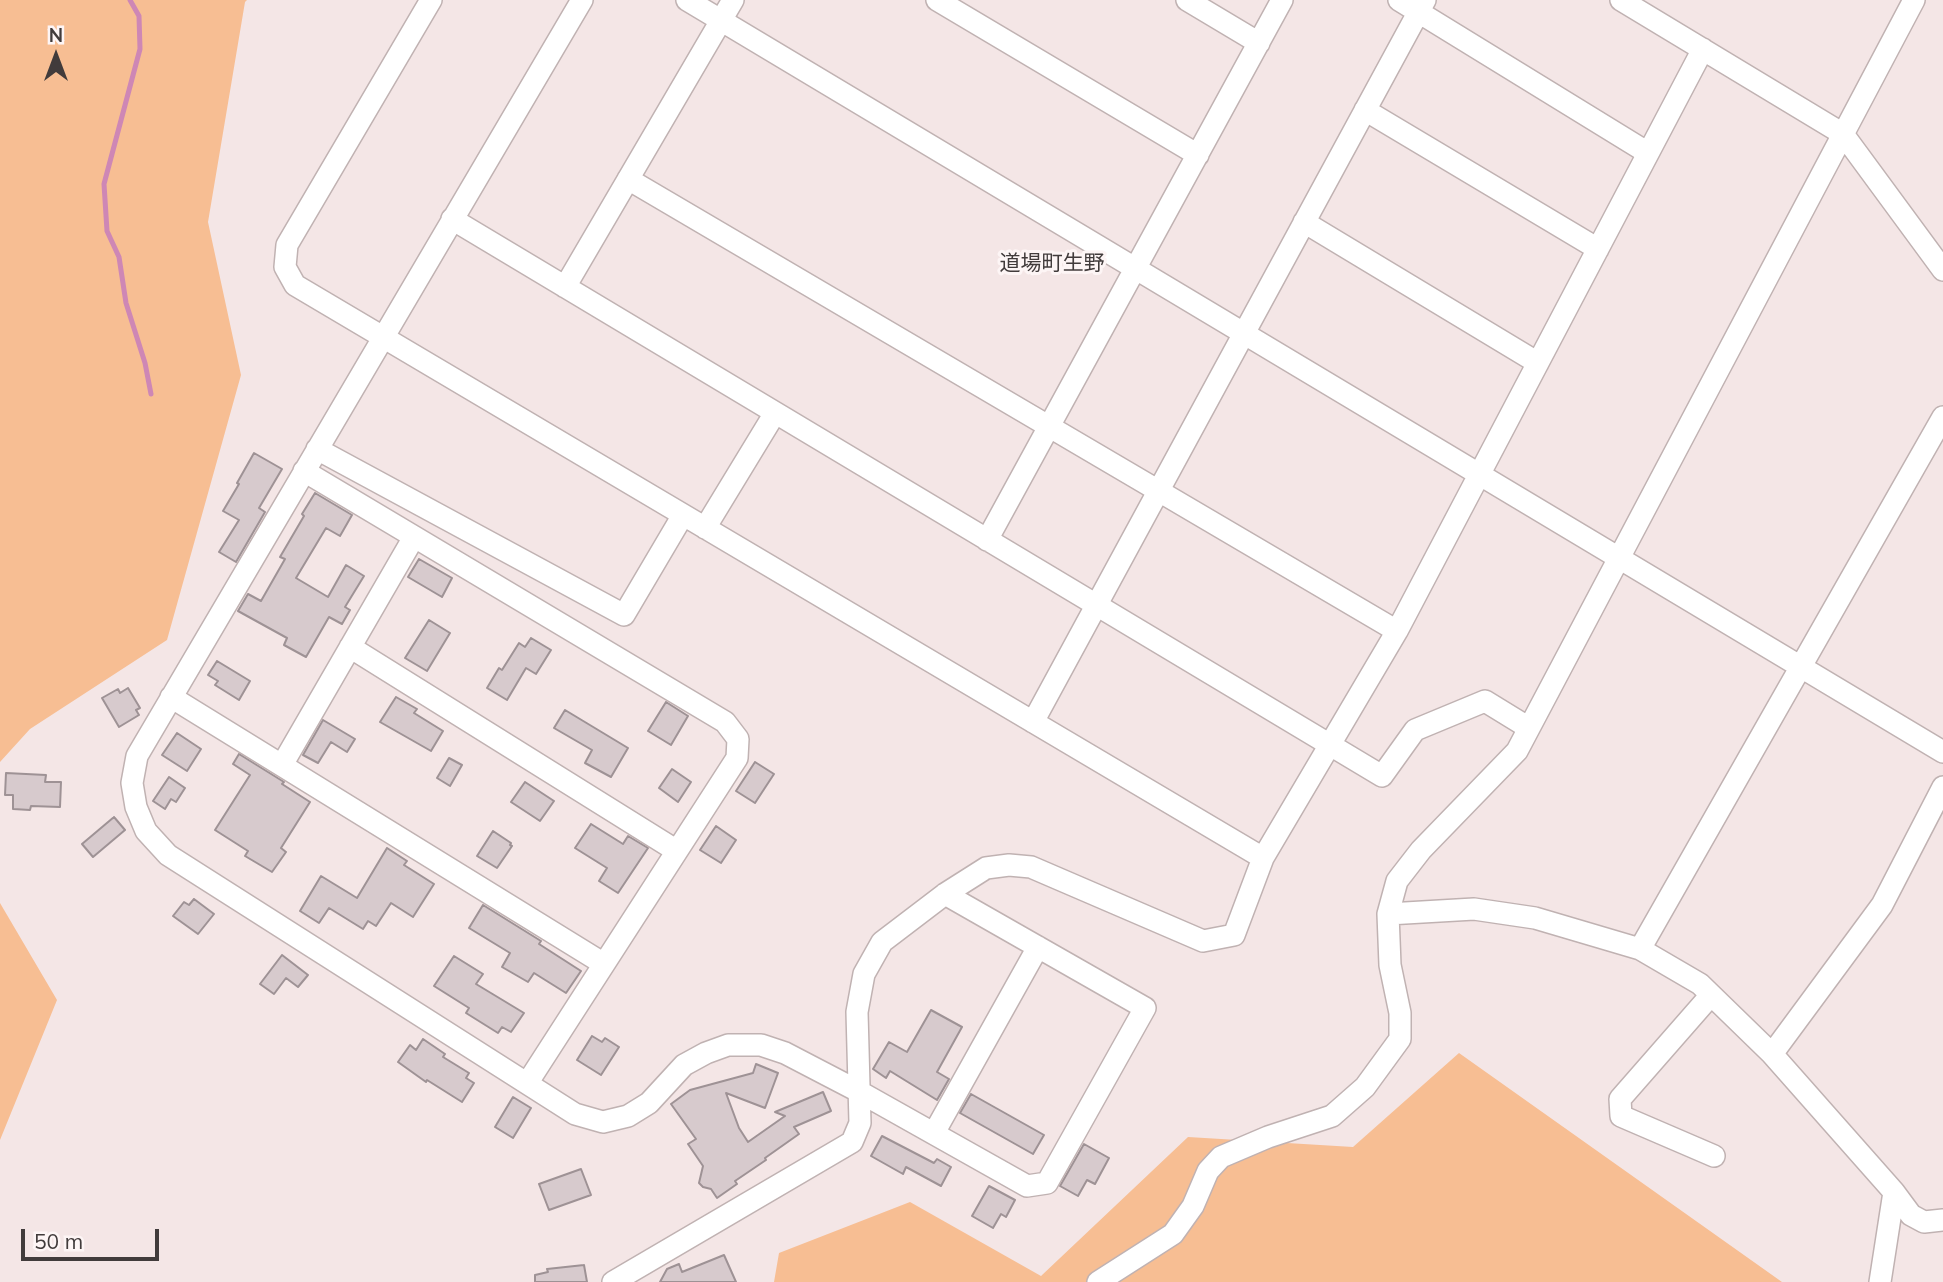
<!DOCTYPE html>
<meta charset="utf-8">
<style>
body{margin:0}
#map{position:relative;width:1943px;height:1282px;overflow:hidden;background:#f4e6e6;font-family:Mulish,sans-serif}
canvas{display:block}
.north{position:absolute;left:21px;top:21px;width:70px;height:70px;-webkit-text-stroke:5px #fdf5f5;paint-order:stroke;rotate:0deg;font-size:19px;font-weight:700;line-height:28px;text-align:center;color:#413b3b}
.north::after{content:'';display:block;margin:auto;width:24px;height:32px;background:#413b3b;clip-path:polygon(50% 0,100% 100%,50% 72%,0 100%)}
.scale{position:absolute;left:21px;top:1229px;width:138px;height:32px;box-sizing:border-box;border:4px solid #413b3b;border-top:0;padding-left:9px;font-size:21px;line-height:24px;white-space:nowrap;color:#413b3b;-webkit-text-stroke:5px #fdf5f5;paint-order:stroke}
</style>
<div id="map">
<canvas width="1943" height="1282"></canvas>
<div class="north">N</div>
<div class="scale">50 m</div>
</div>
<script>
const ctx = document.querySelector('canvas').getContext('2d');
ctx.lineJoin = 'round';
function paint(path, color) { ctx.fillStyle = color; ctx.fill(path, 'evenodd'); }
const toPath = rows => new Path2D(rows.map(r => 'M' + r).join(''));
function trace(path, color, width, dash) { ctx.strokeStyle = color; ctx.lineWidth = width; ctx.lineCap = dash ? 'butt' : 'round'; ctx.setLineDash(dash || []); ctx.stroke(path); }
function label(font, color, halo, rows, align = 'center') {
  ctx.font = font + ' Mulish,"Noto Sans JP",sans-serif'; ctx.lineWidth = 6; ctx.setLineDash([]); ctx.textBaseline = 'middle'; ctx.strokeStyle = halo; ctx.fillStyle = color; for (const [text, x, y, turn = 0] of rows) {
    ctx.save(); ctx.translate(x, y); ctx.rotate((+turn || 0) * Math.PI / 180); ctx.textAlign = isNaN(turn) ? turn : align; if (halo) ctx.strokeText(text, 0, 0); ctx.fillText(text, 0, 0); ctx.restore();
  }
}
const green = toPath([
 [0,0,247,0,245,2,208,222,241,375,167,640,30,729,0,762],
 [0,903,57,1000,0,1140],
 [1459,1053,1782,1282,774,1282,779,1253,910,1202,1041,1276,1188,1137,1353,1147]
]);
const stream = toPath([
 [130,0,139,16,140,49,104,184,107,231,119,257,126,303,145,363,151,394]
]);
const building = toPath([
 [254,453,282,469,259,508,265,512,236,562,219,552,239,520,223,511,239,484,237,483,254,453],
 [315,493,352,515,340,536,326,528,296,578,328,597,346,565,364,576,345,607,350,610,342,624,329,617,306,657,284,645,287,638,238,611,248,594,261,601,285,559,280,557,304,516,302,514,315,493],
 [419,559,452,578,442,597,408,577,419,559],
 [429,620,450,633,427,671,405,658,429,620],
 [531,638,551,650,536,674,526,668,507,700,487,688,499,668,502,670,519,643,525,647,531,638],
 [217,661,250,681,239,700,215,685,218,681,208,675,217,661],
 [128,688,140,708,136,710,139,715,119,727,102,698,118,689,120,693,128,688],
 [396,697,417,709,414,713,443,731,431,751,380,722,396,697],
 [666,702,688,716,671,745,648,731,666,702],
 [565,710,628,748,611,777,585,763,592,750,554,728,565,710],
 [323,720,355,739,347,752,331,742,318,763,303,755,323,720],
 [177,733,201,749,187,771,162,755,177,733],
 [239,754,284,782,282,784,310,802,281,848,286,852,272,872,245,856,248,851,215,830,250,775,233,764,239,754],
 [449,758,462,765,450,786,437,778,449,758],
 [755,762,774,774,755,803,736,791,755,762],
 [672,769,691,782,678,802,659,788,672,769],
 [6,773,46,775,45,782,61,782,60,807,31,806,30,810,13,809,13,795,5,795,6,773],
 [169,777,185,788,176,802,171,799,165,809,153,801,169,777],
 [525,782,554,801,540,821,511,802,525,782],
 [114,817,125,830,93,857,82,844,114,817],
 [591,824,623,844,628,836,648,848,618,893,599,881,607,868,575,848,591,824],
 [716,826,736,840,721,863,700,850,716,826],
 [493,831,511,843,510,845,512,846,497,868,477,856,493,831],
 [387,848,407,861,404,865,434,884,413,917,391,903,376,926,368,921,363,929,329,908,319,923,300,911,321,876,357,898,387,848],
 [194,899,214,914,198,934,173,916,184,902,189,905,194,899],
 [483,905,541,941,539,944,581,971,566,993,534,973,528,982,502,967,510,953,469,928,483,905],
 [282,955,308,975,298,987,286,978,274,994,260,984,282,955],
 [454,956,483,974,476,984,524,1013,511,1032,502,1027,498,1033,466,1013,469,1008,434,986,454,956],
 [931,1010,962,1027,937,1072,949,1079,937,1100,890,1071,886,1078,873,1069,889,1042,907,1052,931,1010],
 [592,1036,602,1042,605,1038,619,1047,601,1075,577,1060,592,1036],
 [423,1039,445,1054,443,1057,469,1073,466,1078,474,1083,462,1102,427,1080,426,1082,398,1062,410,1045,416,1050,423,1039],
 [756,1064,778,1073,765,1108,726,1093,739,1128,748,1142,785,1116,775,1112,823,1092,831,1111,794,1127,799,1134,765,1158,766,1160,735,1181,737,1184,717,1198,711,1189,703,1187,699,1183,703,1166,688,1144,696,1139,671,1104,690,1090,753,1073,756,1064],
 [971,1094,1044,1135,1033,1154,960,1113,971,1094],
 [513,1097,531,1108,513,1138,495,1127,513,1097],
 [882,1136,934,1163,937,1159,951,1167,941,1186,906,1167,903,1174,871,1156,882,1136],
 [1084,1144,1109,1158,1095,1184,1087,1180,1078,1196,1060,1186,1084,1144],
 [581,1169,591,1195,549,1210,539,1184,581,1169],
 [989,1186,1015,1200,1006,1217,1001,1214,993,1228,972,1216,989,1186],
 [724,1255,736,1282,660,1282,667,1269,679,1264,682,1272,724,1255],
 [584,1265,587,1282,535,1282,535,1275,548,1272,547,1269,584,1265]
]);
const minor = toPath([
 [431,0,287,245,285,267,295,285,1263,858],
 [582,0,137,756,132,783,136,807,146,831,168,855,575,1114,603,1122,628,1116,649,1103,684,1065,706,1053,728,1045,761,1045,785,1053,858,1091,1027,1186,1047,1183,1145,1008,945,894],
 [687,0,1943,752],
 [937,0,1198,155],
 [1187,0,1259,43],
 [1399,0,1648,153],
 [1621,0,1843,134,1943,270],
 [1365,110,1598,249],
 [628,179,1397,631],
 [452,219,1382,776,1415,730,1485,701,1529,728],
 [1304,222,1538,363],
 [565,287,733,0],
 [317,449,624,615,683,515],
 [304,471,725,722,738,739,737,758,528,1082],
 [705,528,775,413],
 [987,540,1282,0],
 [350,647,677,851],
 [171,697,604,964],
 [1033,722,1425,0],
 [282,765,414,537],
 [1388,914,1474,909,1535,918,1640,949,1700,984,1772,1054,1894,1192,1880,1282],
 [1640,949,1943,417],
 [1711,995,1620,1099,1621,1116,1714,1156],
 [1772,1054,1882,905,1943,787],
 [934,1133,1038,947],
 [1894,1192,1911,1215,1924,1222,1943,1220],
 [613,1282,852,1142,860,1123,857,1012,864,974,882,942,945,894,986,868,1009,865,1031,867,1203,941,1234,935,1263,858,1397,631,1703,49],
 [1098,1282,1173,1234,1193,1206,1208,1171,1221,1157,1268,1137,1332,1116,1365,1087,1400,1039,1400,1013,1390,965,1388,914,1397,881,1421,850,1517,751,1914,0]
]);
const quarterNames = [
 ["道場町生野",1052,264]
];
paint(green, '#f7be93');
trace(stream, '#ce87b5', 5);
paint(building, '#d7cacd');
trace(building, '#9e9295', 2);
trace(minor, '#c0b2b2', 24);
trace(minor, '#fff', 21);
label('21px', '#413b3b', '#fdf5f5', quarterNames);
</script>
